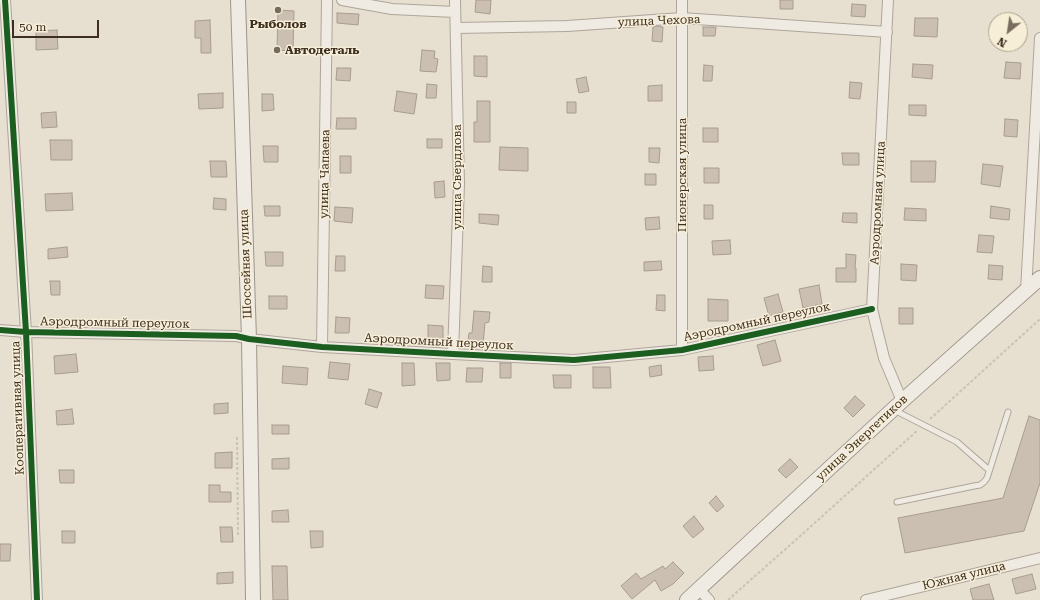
<!DOCTYPE html>
<meta charset="utf-8">
<style>
body{margin:0}
#map{position:relative;width:1040px;height:600px;overflow:hidden;background:#e7e0d1;font-family:"Roboto Serif",serif}
canvas{display:block}
.north{position:absolute;left:988px;top:12px;width:40px;height:40px;box-sizing:border-box;background:#f7eed8;border:1px solid #ada18e;border-radius:50%;rotate:210deg;font-size:11px;font-weight:700;line-height:16px;text-align:center;color:#3d2e20}
.north::after{content:'';display:block;margin:auto;width:14px;height:18px;background:#786c5e;clip-path:polygon(50% 0,100% 100%,50% 72%,0 100%)}
.scale{position:absolute;left:12px;top:20px;width:87px;height:18px;box-sizing:border-box;border:2px solid #3d2e20;border-top:0;padding-left:5px;font-size:12px;line-height:14px;white-space:nowrap;color:#3d2e20;-webkit-text-stroke:3px #f7eed8;paint-order:stroke}
</style>
<div id="map">
<canvas width="1040" height="600"></canvas>
<div class="north">N</div>
<div class="scale">50 m</div>
</div>
<script>
const ctx = document.querySelector('canvas').getContext('2d');
ctx.lineJoin = 'round';
function paint(path, color) { ctx.fillStyle = color; ctx.fill(path, 'evenodd'); }
const toPath = rows => new Path2D(rows.map(r => 'M' + r).join(''));
function trace(path, color, width, dash) { ctx.strokeStyle = color; ctx.lineWidth = width; ctx.lineCap = dash ? 'butt' : 'round'; ctx.setLineDash(dash || []); ctx.stroke(path); }
function label(font, color, halo, rows, align = 'center') {
  ctx.font = font + ' "Roboto Serif",serif'; ctx.lineWidth = 3; ctx.setLineDash([]); ctx.textBaseline = 'middle'; ctx.strokeStyle = halo; ctx.fillStyle = color; for (const [text, x, y, turn = 0] of rows) {
    ctx.save(); ctx.translate(x, y); ctx.rotate((+turn || 0) * Math.PI / 180); ctx.textAlign = isNaN(turn) ? turn : align; if (halo) ctx.strokeText(text, 0, 0); ctx.fillText(text, 0, 0); ctx.restore();
  }
}
const building = toPath([
 [476,0,491,0,490,14,475,12,476,0],
 [780,0,793,0,793,9,780,9,780,0],
 [852,4,866,5,865,17,851,16,852,4],
 [278,10,294,11,293,51,277,50,278,10],
 [337,13,359,14,358,25,337,23,337,13],
 [915,18,938,18,937,37,914,36,915,18],
 [210,20,211,53,201,53,201,38,195,38,195,21,210,20],
 [657,26,663,27,662,42,652,41,653,27,657,26],
 [703,27,716,27,715,36,703,36,703,27],
 [57,30,58,49,36,50,36,31,57,30],
 [422,50,435,51,434,58,438,59,436,72,420,71,422,50],
 [474,56,487,56,487,77,474,76,474,56],
 [1006,62,1021,63,1020,79,1004,78,1006,62],
 [913,64,933,65,932,79,912,77,913,64],
 [704,65,713,66,712,81,703,81,704,65],
 [337,68,351,68,350,81,336,80,337,68],
 [586,77,589,91,579,93,576,79,586,77],
 [850,82,862,83,860,99,849,98,850,82],
 [427,84,437,85,436,98,426,98,427,84],
 [662,85,662,101,648,101,648,86,662,85],
 [397,91,417,94,414,114,394,111,397,91],
 [223,93,223,108,199,109,198,94,223,93],
 [262,94,273,94,274,110,262,111,262,94],
 [477,101,490,101,490,142,474,142,474,122,477,122,477,101],
 [567,102,576,102,576,113,567,113,567,102],
 [909,105,926,105,926,116,909,115,909,105],
 [56,112,57,127,42,128,41,113,56,112],
 [337,118,356,118,356,129,336,129,337,118],
 [1005,119,1018,120,1017,137,1004,136,1005,119],
 [703,128,718,128,718,142,703,142,703,128],
 [427,139,442,139,442,148,427,148,427,139],
 [50,140,72,140,72,160,51,160,50,140],
 [263,146,278,146,278,162,264,162,263,146],
 [500,147,528,148,528,171,499,170,500,147],
 [649,148,660,148,659,163,649,162,649,148],
 [842,153,859,153,859,165,843,165,842,153],
 [340,156,351,156,351,173,340,173,340,156],
 [210,161,226,161,227,177,211,177,210,161],
 [911,161,936,161,935,182,911,182,911,161],
 [983,164,1003,166,1000,187,981,184,983,164],
 [704,168,719,168,719,183,704,183,704,168],
 [645,174,656,174,656,185,645,185,645,174],
 [444,181,445,197,435,198,434,182,444,181],
 [72,193,73,210,46,211,45,194,72,193],
 [214,198,226,199,226,210,213,209,214,198],
 [704,205,713,205,713,219,704,219,704,205],
 [264,206,280,206,280,216,265,216,264,206],
 [991,206,1010,209,1009,220,990,218,991,206],
 [335,207,353,208,352,223,334,221,335,207],
 [905,208,926,209,926,221,904,220,905,208],
 [843,213,857,213,857,223,842,222,843,213],
 [479,214,499,215,498,225,479,223,479,214],
 [659,217,660,229,646,230,645,218,659,217],
 [979,235,994,236,992,253,977,252,979,235],
 [730,240,731,254,713,255,712,241,730,240],
 [67,247,68,257,48,259,48,249,67,247],
 [265,252,283,252,283,266,266,266,265,252],
 [846,254,856,255,855,268,856,268,856,282,836,282,836,268,846,268,846,254],
 [336,256,345,256,345,271,335,271,336,256],
 [661,261,662,270,644,271,644,262,661,261],
 [901,264,917,265,916,281,901,280,901,264],
 [989,265,1003,266,1002,280,988,279,989,265],
 [483,266,492,267,492,282,482,282,483,266],
 [50,281,60,281,60,295,51,295,50,281],
 [426,285,444,286,443,299,425,298,426,285],
 [819,285,822,304,803,308,799,289,819,285],
 [778,294,783,312,769,316,764,298,778,294],
 [657,295,665,295,665,311,656,310,657,295],
 [269,296,287,296,287,309,269,309,269,296],
 [708,299,728,300,728,321,708,321,708,299],
 [899,308,913,308,913,324,899,324,899,308],
 [474,311,490,312,489,322,485,323,483,344,468,342,469,333,472,333,474,311],
 [336,317,350,318,349,333,335,333,336,317],
 [428,325,443,326,443,341,428,341,428,325],
 [775,340,781,361,763,366,757,345,775,340],
 [76,354,78,372,55,374,54,356,76,354],
 [713,356,714,370,699,371,698,357,713,356],
 [330,362,350,364,348,380,328,378,330,362],
 [402,363,414,363,415,385,402,386,402,363],
 [436,363,450,363,450,380,437,381,436,363],
 [500,363,511,363,511,378,500,378,500,363],
 [661,365,662,375,650,377,649,367,661,365],
 [283,366,308,368,307,385,282,383,283,366],
 [593,367,610,367,611,388,593,388,593,367],
 [467,368,483,368,482,382,466,382,467,368],
 [553,375,571,375,571,388,554,388,553,375],
 [369,389,382,393,377,408,365,404,369,389],
 [855,396,865,405,853,417,844,408,855,396],
 [228,403,228,413,214,414,214,404,228,403],
 [72,409,74,424,57,425,56,411,72,409],
 [1029,416,1040,420,1040,483,1024,531,905,553,898,518,1003,498,1029,416],
 [272,425,289,425,289,434,272,434,272,425],
 [232,452,232,468,215,468,215,453,232,452],
 [289,458,289,469,272,469,272,459,289,458],
 [790,459,798,467,786,478,778,470,790,459],
 [59,470,74,470,74,483,60,483,59,470],
 [209,485,220,485,220,492,231,492,231,502,209,502,209,485],
 [716,496,724,506,717,512,709,503,716,496],
 [288,510,289,522,272,522,272,511,288,510],
 [694,516,704,529,693,538,683,526,694,516],
 [220,527,232,527,233,542,221,542,220,527],
 [62,531,75,531,75,543,62,543,62,531],
 [310,531,323,531,323,547,311,548,310,531],
 [0,544,11,544,10,561,0,561,0,544],
 [673,562,684,573,673,584,661,591,655,580,632,599,621,586,636,573,641,579,663,566,665,569,673,562],
 [272,566,287,566,288,600,273,600,272,566],
 [233,572,233,583,217,584,217,573,233,572],
 [1032,574,1036,589,1016,594,1012,579,1032,574],
 [989,584,994,600,973,600,970,589,989,584]
]);
const path = toPath([
 [930,419,1040,319],
 [237,437,238,535],
 [728,600,798,538,918,430]
]);
const lane = toPath([
 [894,410,957,442,989,470],
 [897,502,974,486,980,485,984,482,987,478,1008,412]
]);
const street = toPath([
 [5,0,26,332,37,600],
 [342,0,392,9,455,12],
 [888,0,872,309,884,358,902,401],
 [456,28,567,26,682,18,887,32],
 [1026,291,1040,38],
 [0,330,26,332,236,336,249,339,322,347,453,354,574,360,682,350,872,309],
 [322,347,327,0],
 [682,350,682,0],
 [453,354,459,184,455,0],
 [699,589,709,600],
 [866,600,1040,558]
]);
const secondary = toPath([
 [238,0,249,339,253,600],
 [687,600,902,401,1040,278]
]);
const cycleway = toPath([
 [5,0,26,332,37,600],
 [0,330,26,332,236,336,249,339,322,347,453,354,574,360,682,350,872,309]
]);
const markers = [
 [278,10,4,"#786c5e"],
 [277,50,4,"#786c5e"]
];
const streetNames = [
 ["улица Чехова",659,21,-2],
 ["улица Чапаева",325,174,-89],
 ["Пионерская улица",682,175,-90],
 ["улица Свердлова",457,177,-90],
 ["Аэродромная улица",878,203,-87],
 ["Шоссейная улица",246,264,-92],
 ["Аэродромный переулок",757,322,-12],
 ["Аэродромный переулок",115,323,1],
 ["Аэродромный переулок",439,342,3],
 ["Кооперативная улица",18,408,-92],
 ["улица Энергетиков",862,438,-43],
 ["Южная улица",964,576,-14]
];
const poiNames = [
 ["Рыболов",278,24],
 ["Автодеталь",285,50,"left"]
];
paint(building, '#cbbfb2');
trace(building, '#a89c90', 1);
trace(lane, '#ada599', 7);
trace(street, '#ada599', 12);
trace(secondary, '#9c958a', 16);
trace(path, '#c8c2b9', 2, [3, 2]);
trace(lane, '#efebe3', 5);
trace(street, '#efebe3', 10);
trace(secondary, '#efebe3', 14);
trace(cycleway, '#1b5e20', 6);
for (const [x, y, r, color] of markers) { const dot = new Path2D(); dot.arc(x, y, r, 0, 2 * Math.PI); ctx.fillStyle = color; ctx.fill(dot); trace(dot, '#f7eed8', 1.5); }
label('12px', '#3d2e20', '#f7eed8', streetNames);
label('bold 12px', '#3d2e20', '#f7eed8', poiNames);
</script>
